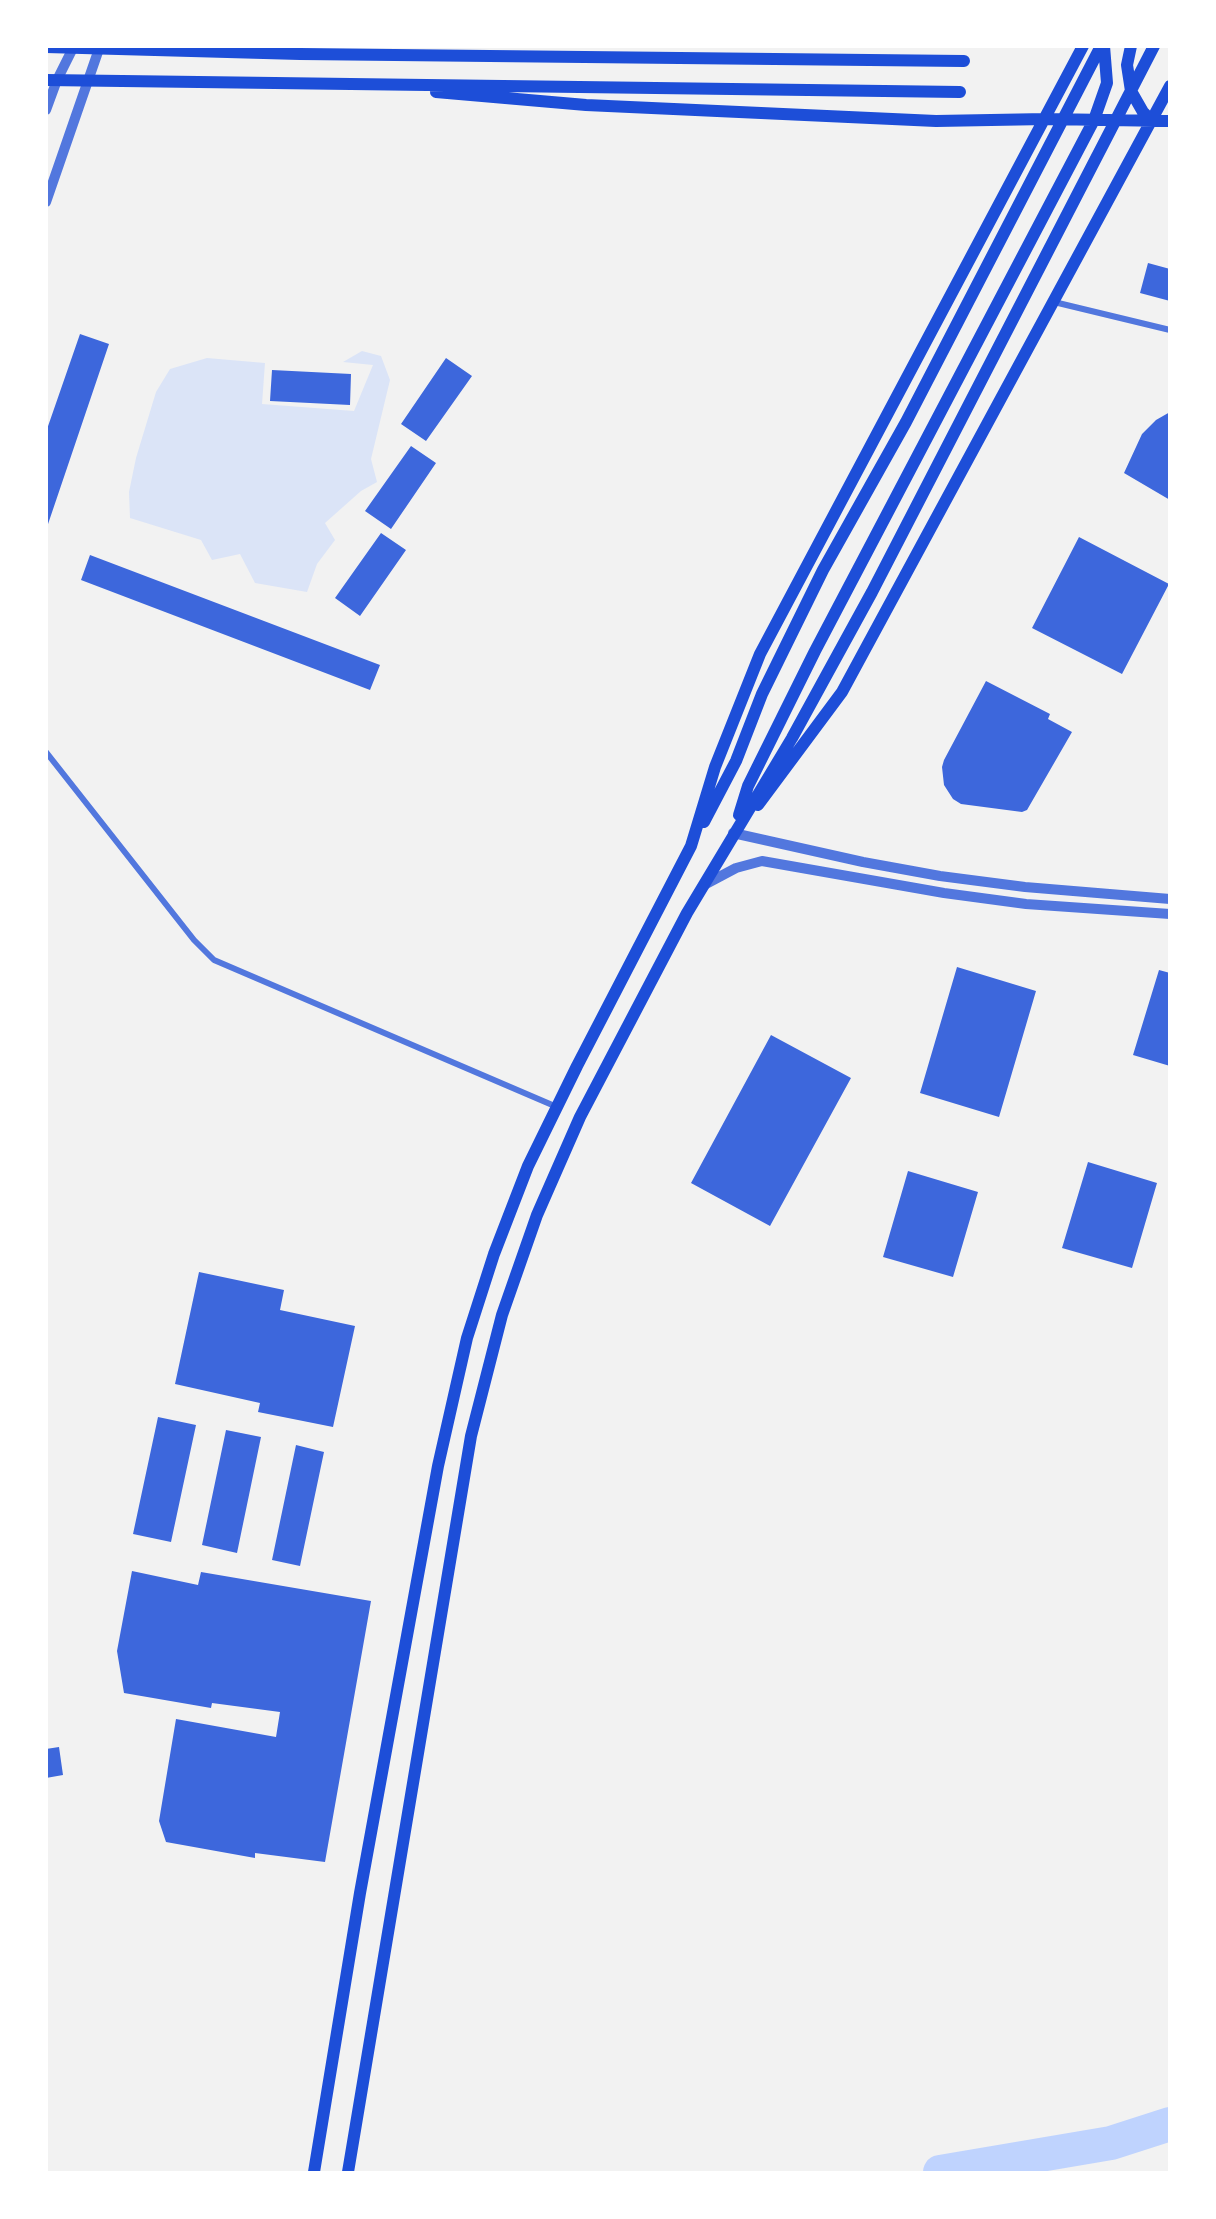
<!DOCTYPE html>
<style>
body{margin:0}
#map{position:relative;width:1216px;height:2219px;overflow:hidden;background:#f2f2f2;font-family:Raleway,sans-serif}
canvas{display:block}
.frame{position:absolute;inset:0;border:48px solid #fff;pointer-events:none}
</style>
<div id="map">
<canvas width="1216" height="2219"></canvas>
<div class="frame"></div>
</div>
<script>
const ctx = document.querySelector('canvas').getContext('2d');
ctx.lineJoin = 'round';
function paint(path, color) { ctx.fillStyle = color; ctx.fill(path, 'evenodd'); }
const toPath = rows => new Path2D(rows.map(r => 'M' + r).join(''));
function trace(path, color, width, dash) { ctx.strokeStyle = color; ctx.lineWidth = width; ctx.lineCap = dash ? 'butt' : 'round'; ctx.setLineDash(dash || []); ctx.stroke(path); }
const green = toPath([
 [362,351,381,356,390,380,371,459,377,482,361,491,325,523,335,540,317,564,307,592,255,583,240,554,212,560,201,540,130,518,129,492,136,458,156,392,170,369,207,358,265,363,262,404,354,411,373,365,343,362]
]);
const river = toPath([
 [940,2172,1111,2143,1170,2124]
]);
const building = toPath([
 [1148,263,1170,269,1170,301,1140,293],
 [80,334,109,344,46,530,46,432],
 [446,358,472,376,426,441,401,424],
 [272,370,351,374,350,405,270,401],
 [1170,412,1170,500,1124,473,1142,434,1156,420],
 [411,446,436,463,391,529,365,511],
 [381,533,406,550,360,616,335,598],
 [1079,537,1169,584,1122,674,1032,628],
 [90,555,380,665,370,690,81,580],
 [986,681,1050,714,1048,719,1072,732,1027,810,1022,812,961,804,953,799,944,785,942,767,944,760],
 [957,967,1036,991,999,1117,920,1093],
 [1159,970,1170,973,1170,1066,1133,1055],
 [771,1035,851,1078,770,1226,691,1183],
 [1088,1162,1157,1183,1132,1268,1062,1248],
 [908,1171,978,1192,953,1277,883,1257],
 [199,1272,284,1290,280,1310,355,1326,333,1427,258,1412,260,1403,175,1384],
 [158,1417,196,1425,171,1542,133,1534],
 [226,1430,261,1437,237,1553,202,1545],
 [296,1445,324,1452,300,1566,272,1560],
 [132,1571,198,1585,201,1572,371,1601,325,1862,255,1853,255,1858,166,1842,159,1821,176,1719,276,1737,280,1712,212,1703,211,1708,124,1693,117,1651],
 [59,1747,63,1775,46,1778,46,1749]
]);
const minor = toPath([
 [1054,302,1170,330],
 [46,752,194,940,214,960,557,1107]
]);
const tertiary = toPath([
 [46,110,57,80,74,46],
 [46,202,100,46],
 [733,833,863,862,940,876,1025,887,1170,899],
 [704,885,736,868,762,861,944,893,1026,904,1170,914]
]);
const secondary = toPath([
 [1131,46,1127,65,1131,91,1143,112,1152,121],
 [46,47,300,54,964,61],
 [46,80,960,92],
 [436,92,586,105,936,121,1046,119,1170,121],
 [758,805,842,692,1170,86],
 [739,815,748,786,815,651,1094,120,1107,83,1104,46],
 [704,822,736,761,762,694,823,570,906,422,1101,46],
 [314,2172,360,1893,438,1466,467,1338,494,1254,528,1166,577,1066,691,846,715,767,760,654,1083,46],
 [348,2172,471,1436,502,1315,537,1215,580,1117,687,913,792,738,872,592,1154,46]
]);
paint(green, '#dbe4f7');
trace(river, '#bfd3fe', 34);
paint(building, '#3d67dc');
trace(minor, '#5277de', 6);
trace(tertiary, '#5277de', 10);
trace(secondary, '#1d4ed8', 12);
</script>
